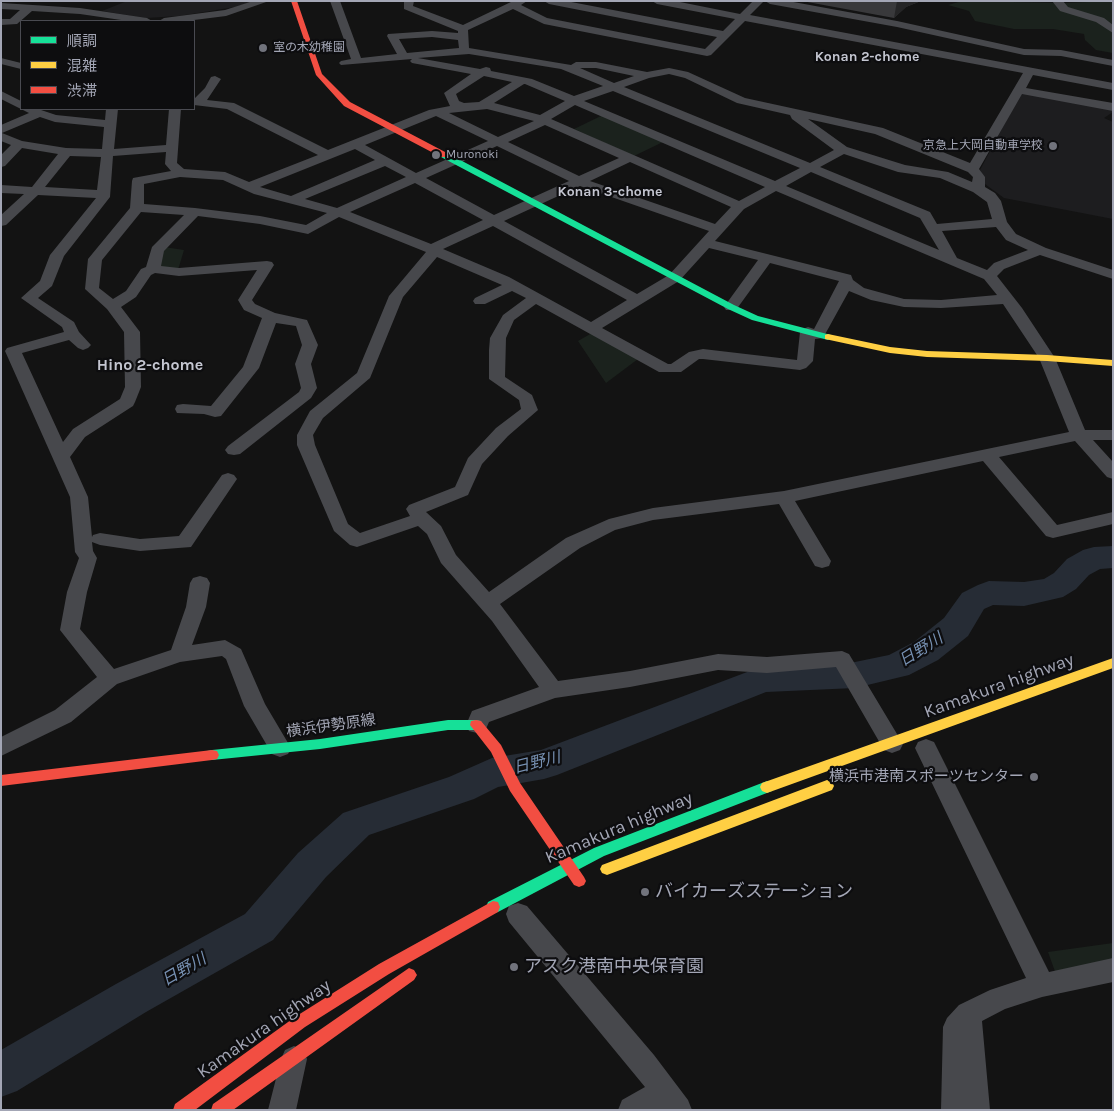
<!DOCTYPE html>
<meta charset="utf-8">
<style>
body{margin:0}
#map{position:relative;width:1114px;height:1111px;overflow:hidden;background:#131313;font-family:Karla,"Noto Sans JP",sans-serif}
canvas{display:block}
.frame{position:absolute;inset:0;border:2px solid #a3a6b5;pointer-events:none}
.legend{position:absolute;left:20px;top:20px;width:175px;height:90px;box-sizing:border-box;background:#0d0d0f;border:1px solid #494a51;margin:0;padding:6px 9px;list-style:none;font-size:15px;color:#a3a6b5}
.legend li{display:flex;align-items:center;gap:10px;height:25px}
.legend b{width:25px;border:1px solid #494a51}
</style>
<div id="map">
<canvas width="1114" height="1111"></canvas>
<div class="frame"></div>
<ul class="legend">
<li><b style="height:6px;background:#16e098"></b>順調</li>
<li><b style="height:6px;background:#ffcf43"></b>混雑</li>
<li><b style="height:6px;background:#f24e42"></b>渋滞</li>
</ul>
</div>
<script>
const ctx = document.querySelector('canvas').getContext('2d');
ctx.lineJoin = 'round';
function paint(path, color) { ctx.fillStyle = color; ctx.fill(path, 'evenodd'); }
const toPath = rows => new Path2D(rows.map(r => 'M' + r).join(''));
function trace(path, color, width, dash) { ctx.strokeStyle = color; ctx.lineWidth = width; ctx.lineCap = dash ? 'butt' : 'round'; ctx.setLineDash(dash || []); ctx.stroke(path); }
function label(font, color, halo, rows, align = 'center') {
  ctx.font = font + ' Karla,"Noto Sans JP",sans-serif'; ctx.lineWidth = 4.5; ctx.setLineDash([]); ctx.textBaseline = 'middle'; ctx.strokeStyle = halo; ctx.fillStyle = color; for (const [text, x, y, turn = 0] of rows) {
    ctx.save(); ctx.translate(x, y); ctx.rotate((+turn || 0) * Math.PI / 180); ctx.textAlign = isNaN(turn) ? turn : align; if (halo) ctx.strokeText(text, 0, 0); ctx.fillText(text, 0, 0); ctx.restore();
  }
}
const built = toPath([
 [127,1,256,1,235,7,179,16,146,18,102,11],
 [1022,91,1113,110,1113,112,1104,118,1113,122,1113,219,1004,198,985,184,980,170]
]);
const green = toPath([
 [962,1,1063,3,1113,1,1113,53,1096,50,1085,40,1084,34,1053,29,1014,29,975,21,969,11,948,5],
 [603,115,665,141,634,156,574,129],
 [164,247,184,250,178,270,157,267],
 [592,333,638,359,606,383,578,341],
 [1113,943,1113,961,1057,977,1048,952]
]);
const river = toPath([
 [1113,546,1113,568,1100,569,1089,575,1076,589,1063,597,1024,606,993,605,984,609,968,636,938,660,909,675,855,688,766,692,557,775,544,779,498,787,474,799,369,835,326,877,273,940,146,1012,17,1091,1,1097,1,1050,116,984,245,914,298,853,343,813,449,777,492,758,541,750,763,666,855,662,889,655,914,642,944,618,962,593,978,585,989,581,1024,582,1044,579,1054,573,1067,559,1083,550,1094,547,1113,546]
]);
const street = toPath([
 [253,1,269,1,226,16,186,21,159,21,164,18,225,10,253,1],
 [330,1,340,1,361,58,397,54,387,36,388,34,432,31,458,33,458,31,404,9,404,1,414,1,413,6,463,25,513,1,527,1,521,5,547,18,705,49,717,37,549,4,544,1,566,1,723,31,735,19,657,4,652,1,675,1,740,14,753,1,764,1,750,15,1113,83,1113,90,1033,75,1026,88,1113,103,1113,111,1022,94,979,169,985,177,985,187,995,193,1001,201,1007,222,1016,234,1046,248,1113,270,1113,279,1040,255,1004,269,997,276,1022,308,1055,358,1085,430,1113,430,1113,440,1093,440,1113,462,1113,479,1107,477,1075,441,999,457,1057,525,1113,512,1113,524,1053,538,1046,536,983,461,795,501,831,561,829,566,822,568,815,566,779,504,653,520,615,530,580,548,500,604,558,681,630,671,718,654,767,657,842,651,849,654,903,744,900,750,892,753,884,750,836,667,767,673,718,670,630,687,555,698,489,722,485,731,477,733,469,731,466,725,472,711,539,687,492,621,441,563,427,534,418,526,357,547,350,545,334,531,297,445,297,435,310,411,357,373,389,296,426,252,339,217,308,234,260,224,198,216,164,251,161,266,179,268,267,261,272,262,274,265,252,300,255,304,275,313,307,320,318,345,311,364,317,388,311,398,240,454,234,455,228,454,225,450,228,446,299,392,301,388,295,364,302,345,296,326,276,323,259,368,221,416,215,417,204,414,177,413,175,409,177,405,183,404,211,406,243,367,262,318,244,310,238,300,257,270,179,276,155,273,151,275,136,297,121,307,140,332,141,387,135,402,133,406,85,437,70,457,88,497,92,537,93,535,100,533,140,539,179,536,222,475,228,473,234,475,237,479,191,547,140,551,100,545,92,542,93,551,97,558,87,592,80,629,114,669,171,650,186,607,190,583,193,578,200,576,207,578,210,583,206,607,192,645,225,640,241,649,265,704,291,748,288,754,280,757,272,754,244,706,226,659,222,656,180,662,117,684,71,722,1,756,1,737,55,710,97,677,60,630,67,592,79,558,75,552,70,497,5,351,7,348,64,332,62,327,21,298,40,281,50,255,96,198,38,195,6,225,1,226,1,215,24,194,1,193,1,185,32,187,58,154,22,148,5,166,1,167,1,155,11,145,1,141,1,125,29,113,1,99,1,91,21,101,21,109,38,109,56,115,105,120,106,109,118,109,114,149,166,145,169,109,181,109,177,163,184,169,225,172,249,182,318,155,227,109,194,105,194,99,205,88,211,77,215,76,221,79,207,100,234,103,328,150,429,110,450,106,444,93,471,74,412,63,410,61,412,59,341,65,339,63,341,61,351,59,330,1],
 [513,9,544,24,707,56,711,55,745,21,1023,73,970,163,883,128,745,98,688,72,669,68,647,72,596,62,576,62,571,65,469,48,468,30,513,9],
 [432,37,458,40,459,48,407,53,399,39,432,37],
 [469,54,561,69,603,86,574,96,532,79,491,71,490,68,486,67,480,69,418,58,469,54],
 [580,68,596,68,634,76,614,83,580,68],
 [669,74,685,78,737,103,790,115,792,119,834,150,810,163,624,87,649,78,669,74],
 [484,76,512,82,479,102,464,103,459,101,456,94,484,76],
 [524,84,525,84,565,101,540,115,494,103,524,84],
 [613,91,800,168,775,181,584,101,613,91],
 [575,105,765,187,739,201,551,119,575,105],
 [487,109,534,121,498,137,449,113,487,109],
 [436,116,488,141,416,173,365,145,436,116],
 [40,117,55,122,104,127,102,149,66,148,22,141,2,133,40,117],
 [808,119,875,134,968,172,973,177,972,182,948,172,905,165,847,147,808,119],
 [545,125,619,158,579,176,508,142,545,125],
 [497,146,569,181,494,215,426,178,497,146],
 [355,149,375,160,291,196,260,187,355,149],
 [166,152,165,164,171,171,133,178,132,181,130,208,88,259,85,289,107,309,124,332,125,387,120,399,73,429,63,442,22,353,69,340,78,348,83,350,88,348,91,345,79,332,74,322,38,298,52,286,64,256,110,197,113,156,166,152],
 [844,154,898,172,940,178,973,192,987,202,992,219,937,224,930,212,820,167,844,154],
 [70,156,101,157,97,190,45,187,70,156],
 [630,162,731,207,715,224,590,181,630,162],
 [385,166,406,177,337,208,305,199,385,166],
 [811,172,920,218,939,250,786,186,811,172],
 [180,177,223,180,254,194,327,213,306,225,260,216,195,208,144,204,144,184,180,177],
 [415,183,483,220,431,244,350,212,415,183],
 [580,186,709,231,669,275,637,294,504,221,580,186],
 [776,191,984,279,997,295,941,300,904,299,864,288,853,280,851,275,715,241,744,209,776,191],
 [141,212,184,215,152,247,146,267,141,269,126,291,113,299,99,288,102,260,141,212],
 [493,226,627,300,591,322,509,277,443,249,493,226],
 [996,227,1006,240,1028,250,994,263,987,270,957,258,942,231,996,227],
 [709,248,758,260,724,307,726,310,736,310,770,263,839,281,814,329,808,327,803,329,800,332,797,360,703,349,689,352,671,364,668,364,602,328,679,281,709,248],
 [437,257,502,285,475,298,473,301,475,304,485,304,512,291,526,298,503,315,490,338,489,350,489,379,519,400,521,409,496,428,468,458,455,487,409,505,406,509,410,516,360,533,348,524,315,445,313,435,323,418,370,378,403,297,437,257],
 [849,291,871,300,904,307,941,308,1003,304,1039,358,1069,432,784,491,653,508,609,519,566,538,489,592,456,555,441,526,426,512,468,495,482,464,508,436,538,410,532,395,505,377,506,338,514,320,536,304,659,372,681,372,699,359,703,359,800,370,806,368,813,361,815,339,823,338,849,291],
 [765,1,788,1,897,21,1024,49,1061,50,1113,60,1113,66,1061,56,1024,55,897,27,770,4,765,1],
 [1052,1,1063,1,1068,7,1104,18,1113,25,1113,33,1096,22,1060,11,1052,1],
 [1,3,80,8,147,18,152,21,128,21,80,14,32,11,17,24,1,25,1,19,10,19,20,10,1,9,1,3],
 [1,58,21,63,21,69,1,64,1,58],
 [926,739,934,742,1049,972,1113,958,1113,982,1042,997,1005,1009,982,1021,990,1110,941,1110,943,1027,947,1018,959,1005,990,990,1026,978,915,748,918,742,926,739],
 [518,903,527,906,654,1055,688,1100,692,1110,618,1110,622,1100,645,1087,509,922,506,914,509,906,518,903],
 [294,1046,303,1050,307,1059,296,1110,268,1110,281,1059,285,1050,294,1046]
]);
const fast = toPath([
 [441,153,447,153,734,305,758,316,831,335,833,337,828,340,752,320,728,309,441,157,441,153],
 [448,720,476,720,481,721,482,725,481,729,476,730,448,730,320,749,212,760,207,759,205,755,207,751,212,750,320,739,448,720],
 [767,781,772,783,774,787,772,791,604,856,498,912,493,913,488,912,486,907,488,902,594,848,767,781]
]);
const slow = toPath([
 [828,334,890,347,927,351,1047,355,1113,360,1113,366,1047,361,927,357,890,353,825,339,825,335,828,334],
 [1113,658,1113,668,767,793,762,791,760,787,762,783,1113,658],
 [827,780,832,782,834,786,832,790,607,875,602,873,600,869,602,865,827,780]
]);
const jam = toPath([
 [291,1,297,1,322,74,350,102,447,153,447,157,441,157,344,106,316,75,291,1],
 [476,720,481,721,501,745,520,783,584,877,586,881,584,885,579,887,574,885,510,791,491,752,470,725,471,721,476,720],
 [212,750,217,751,219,755,217,759,212,760,1,786,1,775,212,750],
 [493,901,498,902,500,907,498,912,389,974,305,1027,195,1110,173,1110,175,1104,295,1017,379,964,493,901],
 [409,968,414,970,417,975,414,980,233,1110,211,1110,213,1104,409,968]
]);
const wall = toPath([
 [802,1,921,1,906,7,894,18]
]);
const shadedWall = toPath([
 [897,1,921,1,906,7,894,18]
]);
const markers = [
 [263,48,5,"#71737c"],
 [1053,146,5,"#71737c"],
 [436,155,5,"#71737c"],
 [1034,777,5,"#71737c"],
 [645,892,5,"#71737c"],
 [514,967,5,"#71737c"]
];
const farPoinames = [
 ["室の木幼稚園",273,48],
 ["京急上大岡自動車学校",1043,146,"right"],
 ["Muronoki",446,155]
];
const farNeighbourhoodnames = [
 ["Konan 2-chome",867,57],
 ["Konan 3-chome",610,192]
];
const streetNames = [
 ["横浜伊勢原線",331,726,-8]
];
const poiNames = [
 ["横浜市港南スポーツセンター",1024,777]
];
const neighbourhoodNames = [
 ["Hino 2-chome",150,365]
];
const waterNames = [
 ["日野川",921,650,-32],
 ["日野川",537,763,-14],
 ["日野川",184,970,-30]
];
const nearStreetnames = [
 ["Kamakura highway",999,686,-20],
 ["Kamakura highway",619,828,-23],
 ["Kamakura highway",264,1029,-35]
];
const nearPoinames = [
 ["バイカーズステーション",655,892],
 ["アスク港南中央保育園",524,967]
];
paint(built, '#1d1d1f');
paint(green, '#1b221d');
paint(river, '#262c35');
paint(street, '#47484c');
paint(fast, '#16e098');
paint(slow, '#ffcf43');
paint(jam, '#f24e42');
paint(wall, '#39393b');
paint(shadedWall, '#252526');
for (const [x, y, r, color] of markers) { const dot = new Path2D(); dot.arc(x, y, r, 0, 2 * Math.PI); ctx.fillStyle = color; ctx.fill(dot); trace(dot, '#0d0d0f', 2); }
label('12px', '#a3a6b5', '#0d0d0f', farPoinames, 'left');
label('bold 14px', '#c4c6d1', '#0d0d0f', farNeighbourhoodnames);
label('15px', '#a3a6b5', '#0d0d0f', streetNames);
label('15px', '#a3a6b5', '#0d0d0f', poiNames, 'right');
label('bold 16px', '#c4c6d1', '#0d0d0f', neighbourhoodNames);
label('italic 16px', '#7791b3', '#0d0d0f', waterNames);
label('18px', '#a3a6b5', '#0d0d0f', nearStreetnames);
label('18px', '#a3a6b5', '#0d0d0f', nearPoinames, 'left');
</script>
